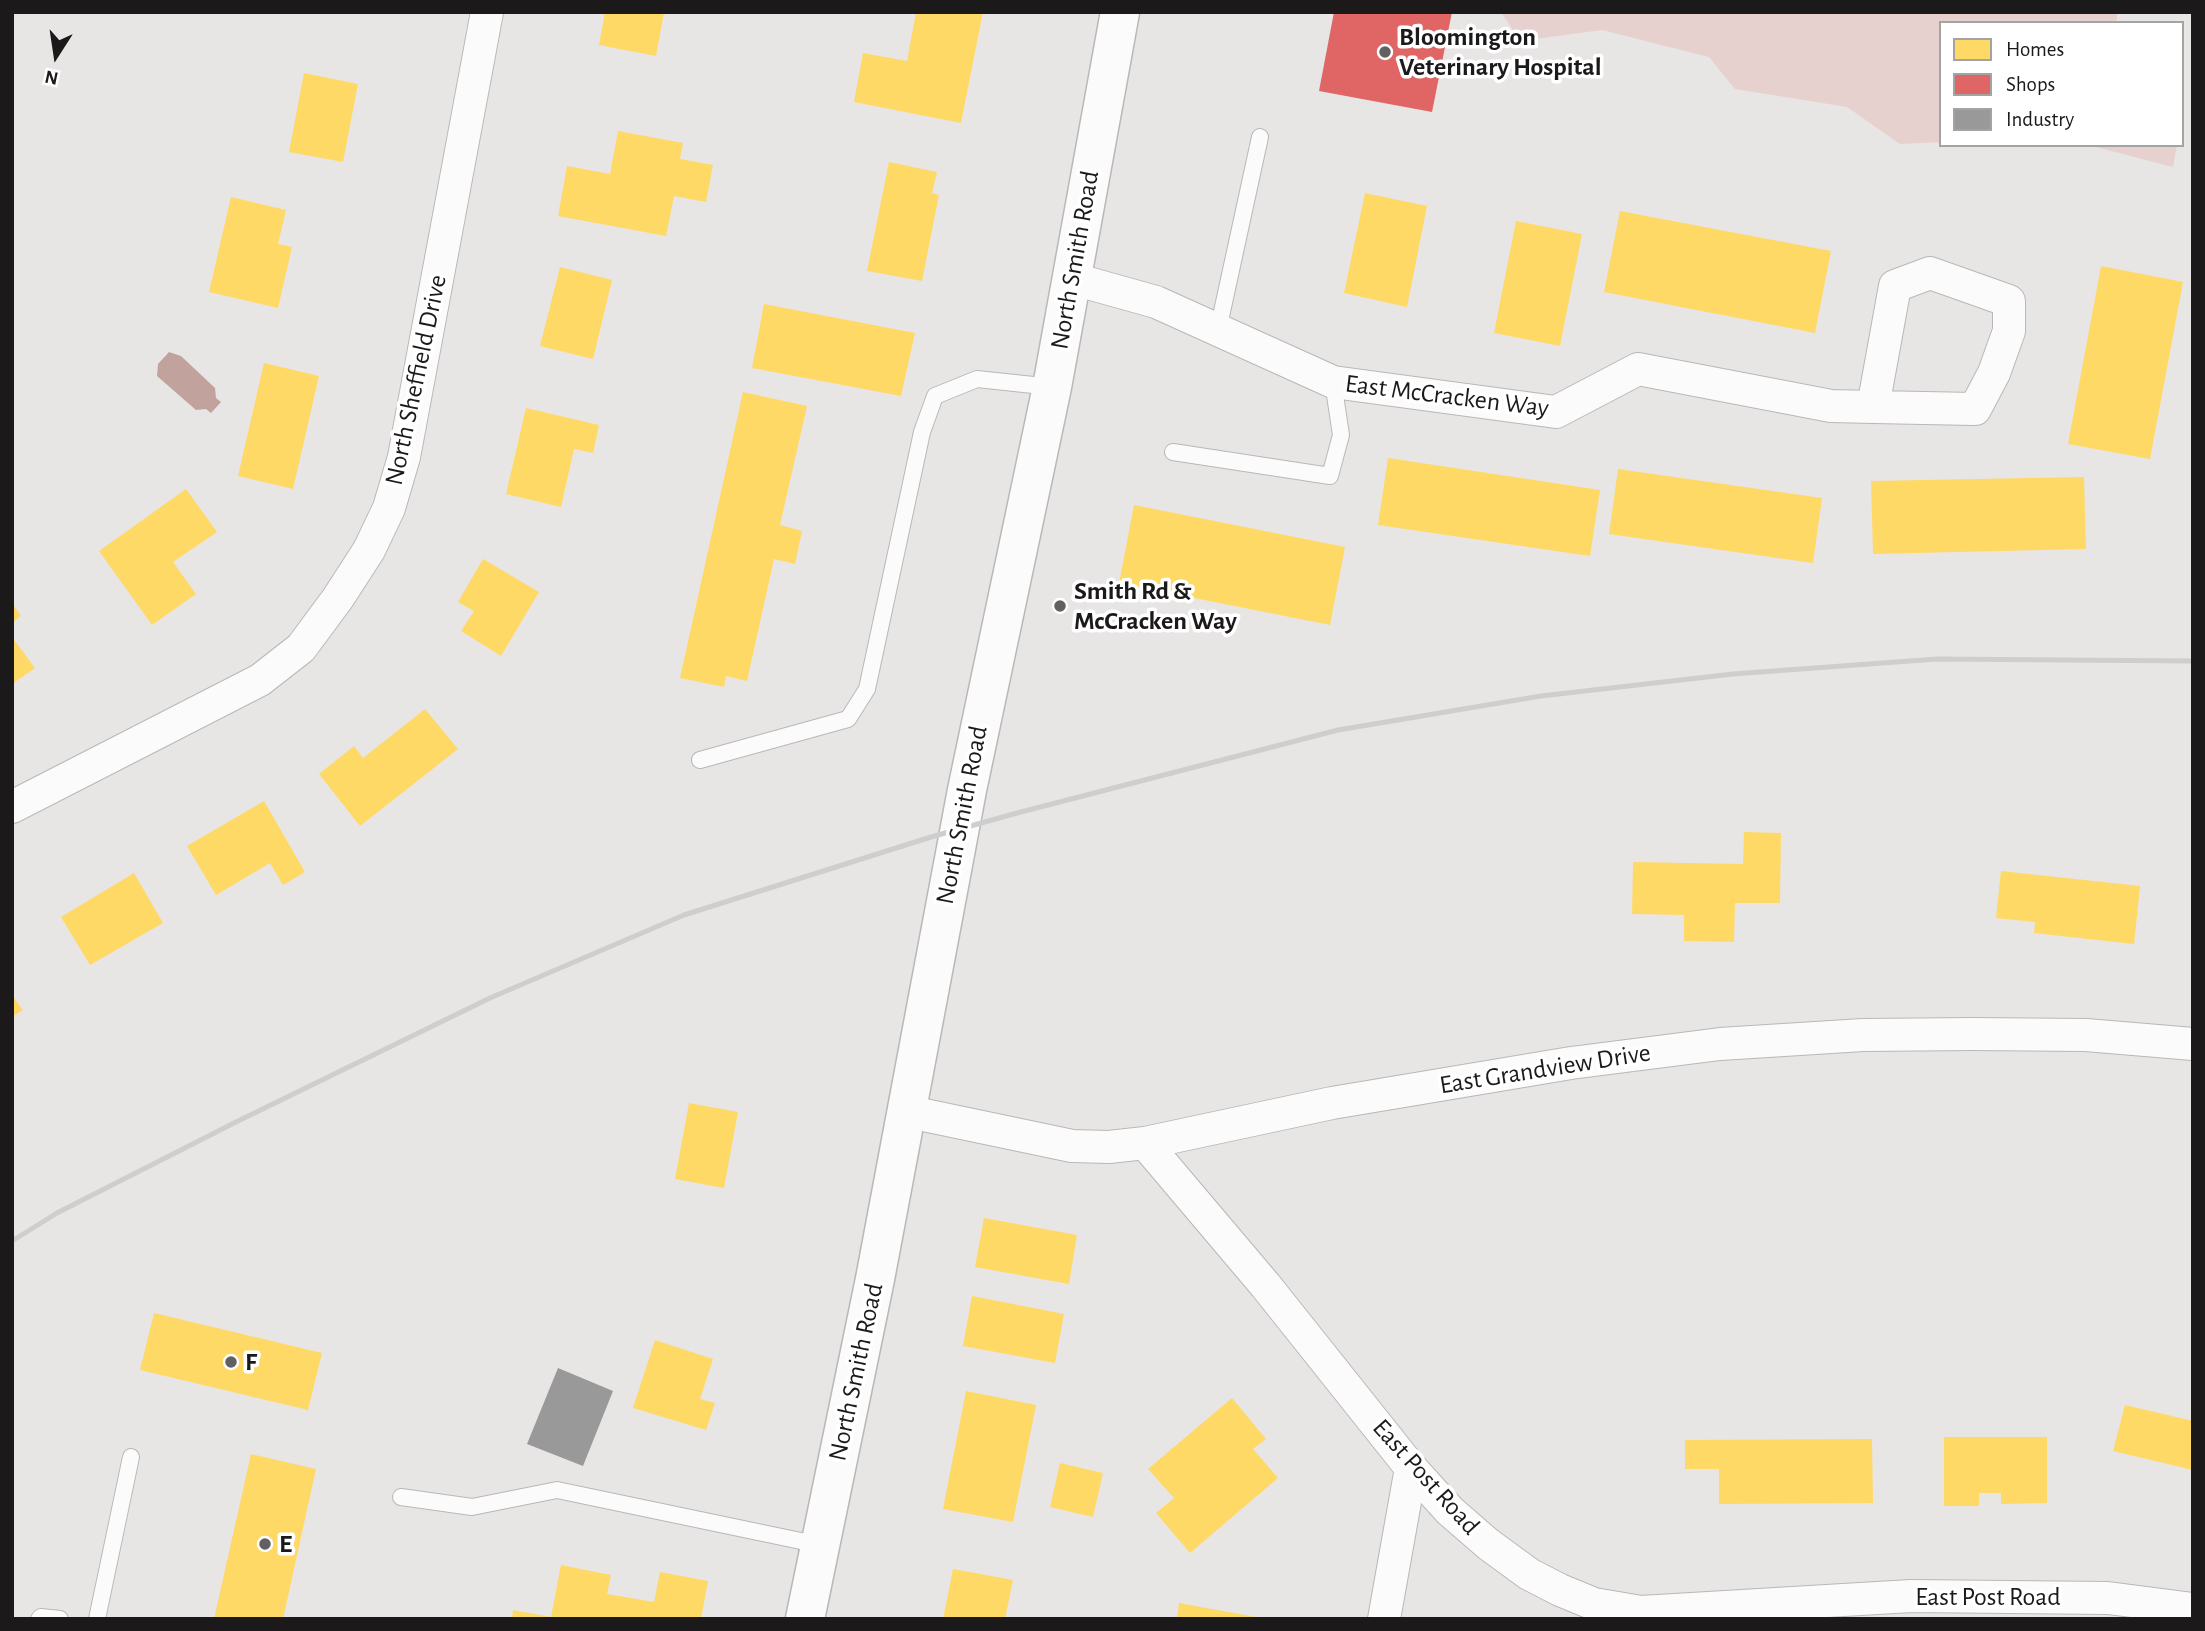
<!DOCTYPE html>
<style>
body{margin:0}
#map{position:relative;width:2205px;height:1631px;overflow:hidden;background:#e8e5e5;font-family:"Alegreya Sans",sans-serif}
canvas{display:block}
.frame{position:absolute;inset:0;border:14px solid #1b1919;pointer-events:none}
.legend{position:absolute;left:1939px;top:21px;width:245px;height:126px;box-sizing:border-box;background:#fff;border:2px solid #a4a3a3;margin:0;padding:9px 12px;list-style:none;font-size:21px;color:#1b1919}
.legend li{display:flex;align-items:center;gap:14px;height:35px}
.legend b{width:35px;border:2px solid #a4a3a3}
.north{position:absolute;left:21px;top:21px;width:70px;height:70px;-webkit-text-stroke:5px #fff;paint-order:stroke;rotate:192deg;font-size:19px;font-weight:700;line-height:28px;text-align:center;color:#1b1919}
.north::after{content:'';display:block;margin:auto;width:24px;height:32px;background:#1b1919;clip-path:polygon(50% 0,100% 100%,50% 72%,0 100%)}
</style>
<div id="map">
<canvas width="2205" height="1631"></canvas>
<div class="frame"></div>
<ul class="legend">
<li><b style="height:19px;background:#ffd966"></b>Homes</li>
<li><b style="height:19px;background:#e06666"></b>Shops</li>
<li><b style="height:19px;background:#999"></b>Industry</li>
</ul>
<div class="north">N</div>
</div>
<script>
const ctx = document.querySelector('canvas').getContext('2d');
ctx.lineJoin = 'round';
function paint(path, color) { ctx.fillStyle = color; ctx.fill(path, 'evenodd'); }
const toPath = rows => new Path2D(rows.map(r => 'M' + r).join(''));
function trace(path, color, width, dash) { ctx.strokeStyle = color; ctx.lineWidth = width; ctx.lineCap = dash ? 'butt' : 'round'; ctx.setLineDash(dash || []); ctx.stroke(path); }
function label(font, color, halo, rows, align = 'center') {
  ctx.font = font + ' "Alegreya Sans",sans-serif'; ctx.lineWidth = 7; ctx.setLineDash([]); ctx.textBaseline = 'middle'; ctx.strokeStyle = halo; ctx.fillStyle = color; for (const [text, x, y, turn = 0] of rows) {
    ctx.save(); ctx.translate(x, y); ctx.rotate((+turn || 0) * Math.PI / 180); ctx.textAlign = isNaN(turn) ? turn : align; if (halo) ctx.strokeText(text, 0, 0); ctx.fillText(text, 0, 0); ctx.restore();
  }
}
const green = toPath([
 [1501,12,2125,12,2117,14,2117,23,1941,23,1941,142,1900,144,1847,107,1735,89,1709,57,1602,30,1520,41],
 [2088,145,2177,145,2173,167]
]);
const water = toPath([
 [169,352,181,356,215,388,216,398,221,402,211,413,206,409,196,410,157,376,158,364]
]);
const homes = toPath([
 [605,12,664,12,656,56,599,45],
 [916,12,983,12,961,123,854,102,863,53,907,61],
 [304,73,358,84,343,162,289,152],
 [618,131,683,143,680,159,713,165,706,202,674,196,666,236,558,216,567,166,610,174],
 [889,162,937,172,932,193,939,195,922,281,867,271],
 [1365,193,1427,206,1407,307,1344,293],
 [231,197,286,210,278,244,292,247,278,308,209,292],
 [1620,211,1831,251,1815,333,1604,292],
 [1516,221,1582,234,1560,346,1494,333],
 [2101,266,2183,282,2150,459,2068,444],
 [560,267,612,280,593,359,540,346],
 [764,304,915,333,901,396,752,368],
 [264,363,319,376,293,489,238,476],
 [743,392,807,406,780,525,802,531,795,564,774,559,747,681,726,676,724,687,680,678],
 [526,408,599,425,593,453,574,449,561,507,506,494],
 [1388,458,1600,490,1590,556,1378,525],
 [1618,469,1822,498,1813,563,1609,534],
 [2084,477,2086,549,1873,554,1871,481],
 [186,489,217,532,173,562,196,594,152,625,99,551],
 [1134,505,1345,547,1330,625,1119,583],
 [483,559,539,592,501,656,461,631,474,611,458,602],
 [12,603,21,616,12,623],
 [12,637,35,668,12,684],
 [425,709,458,749,360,826,319,774,354,746,363,758],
 [264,801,305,872,283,885,270,863,216,895,187,846],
 [1744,832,1781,833,1780,903,1735,903,1734,942,1684,941,1684,915,1632,914,1633,862,1743,864],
 [2001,871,2140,886,2134,944,2034,933,2035,922,1996,918],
 [134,873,163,923,90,965,61,917],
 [12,995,23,1010,12,1017],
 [689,1103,738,1112,724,1188,675,1179],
 [984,1218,1077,1235,1069,1284,975,1267],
 [972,1296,1064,1314,1055,1363,963,1346],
 [154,1313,322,1353,308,1410,140,1370],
 [655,1340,713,1359,700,1399,715,1403,706,1430,633,1408],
 [966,1391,1036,1405,1013,1522,943,1509],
 [1232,1398,1266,1439,1253,1449,1278,1478,1190,1553,1156,1513,1174,1498,1148,1469],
 [2125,1405,2193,1421,2193,1470,2113,1451],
 [1944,1437,2047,1437,2047,1503,2001,1504,2001,1493,1979,1493,1979,1506,1944,1506],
 [1872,1439,1873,1503,1719,1504,1719,1469,1685,1469,1685,1440],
 [251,1454,316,1469,283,1619,214,1619],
 [1060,1463,1103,1473,1093,1517,1050,1507],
 [561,1565,611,1575,607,1594,654,1602,660,1572,708,1581,701,1619,512,1619,513,1610,551,1617],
 [953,1569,1013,1580,1005,1619,943,1619],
 [1179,1603,1256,1617,1256,1619,1177,1619]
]);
const shops = toPath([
 [1334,12,1452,12,1432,112,1319,91]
]);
const industry = toPath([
 [558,1368,613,1391,583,1466,527,1444]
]);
const service = toPath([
 [1218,330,1260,137],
 [1173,452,1330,476,1341,435,1333,382],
 [700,760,848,719,867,689,922,432,935,396,977,379,1052,387],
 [401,1497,472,1507,557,1490,820,1545],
 [39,1619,41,1617,60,1619],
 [97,1619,131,1457]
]);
const minor = toPath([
 [1070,278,1156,302,1333,382,1556,412,1638,369,1831,406,1873,407,1975,409,1994,373,2009,331,2009,301,1930,273,1895,286,1873,407],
 [12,807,260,680,301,648,338,598,369,550,389,508,404,457,487,12],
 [905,1111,1072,1146,1109,1147,1145,1143,1332,1103,1571,1063,1720,1044,1863,1035,1972,1034,2086,1035,2193,1044],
 [1145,1143,1266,1286,1411,1468,1450,1511,1488,1544,1529,1574,1560,1590,1594,1604,1641,1612,1911,1596,2108,1598,2193,1609],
 [1384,1619,1411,1468]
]);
const secondary = toPath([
 [805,1619,875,1279,967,790,1052,387,1120,12]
]);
const rail = toPath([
 [12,1241,57,1213,234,1123,490,998,684,915,931,837,1017,813,1338,730,1541,696,1733,674,1937,659,2193,661]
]);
const markers = [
 [1385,52,7,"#636060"],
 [1060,606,7,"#636060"],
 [231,1362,7,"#636060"],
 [265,1544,7,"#636060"]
];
const poiNames = [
 ["Bloomington",1399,37],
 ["Veterinary Hospital",1399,67],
 ["Smith Rd &",1074,591],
 ["McCracken Way",1074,621],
 ["F",245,1362],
 ["E",279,1544]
];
const streetNames = [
 ["North Smith Road",1075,260,-80],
 ["North Sheffield Drive",416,380,-78],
 ["East McCracken Way",1447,396,7],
 ["North Smith Road",962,815,-79],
 ["East Grandview Drive",1545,1069,-9],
 ["North Smith Road",856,1372,-78],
 ["East Post Road",1426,1477,48],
 ["East Post Road",1988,1597]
];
paint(green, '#e7d1ce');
paint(water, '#c2a29d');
paint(homes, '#ffd966');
paint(shops, '#e06666');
paint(industry, '#999');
trace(service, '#b9b7b7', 18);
trace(minor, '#b9b7b7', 34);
trace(secondary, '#b9b7b7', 41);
trace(service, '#fcfbfb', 16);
trace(minor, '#fcfbfb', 32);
trace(secondary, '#fcfbfb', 38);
trace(rail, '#cecece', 5);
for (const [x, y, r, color] of markers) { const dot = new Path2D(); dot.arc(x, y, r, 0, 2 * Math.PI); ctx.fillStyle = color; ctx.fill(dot); trace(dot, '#fff', 2.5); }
label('bold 26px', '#1b1919', '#fff', poiNames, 'left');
label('26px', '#1b1919', '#fff', streetNames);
</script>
